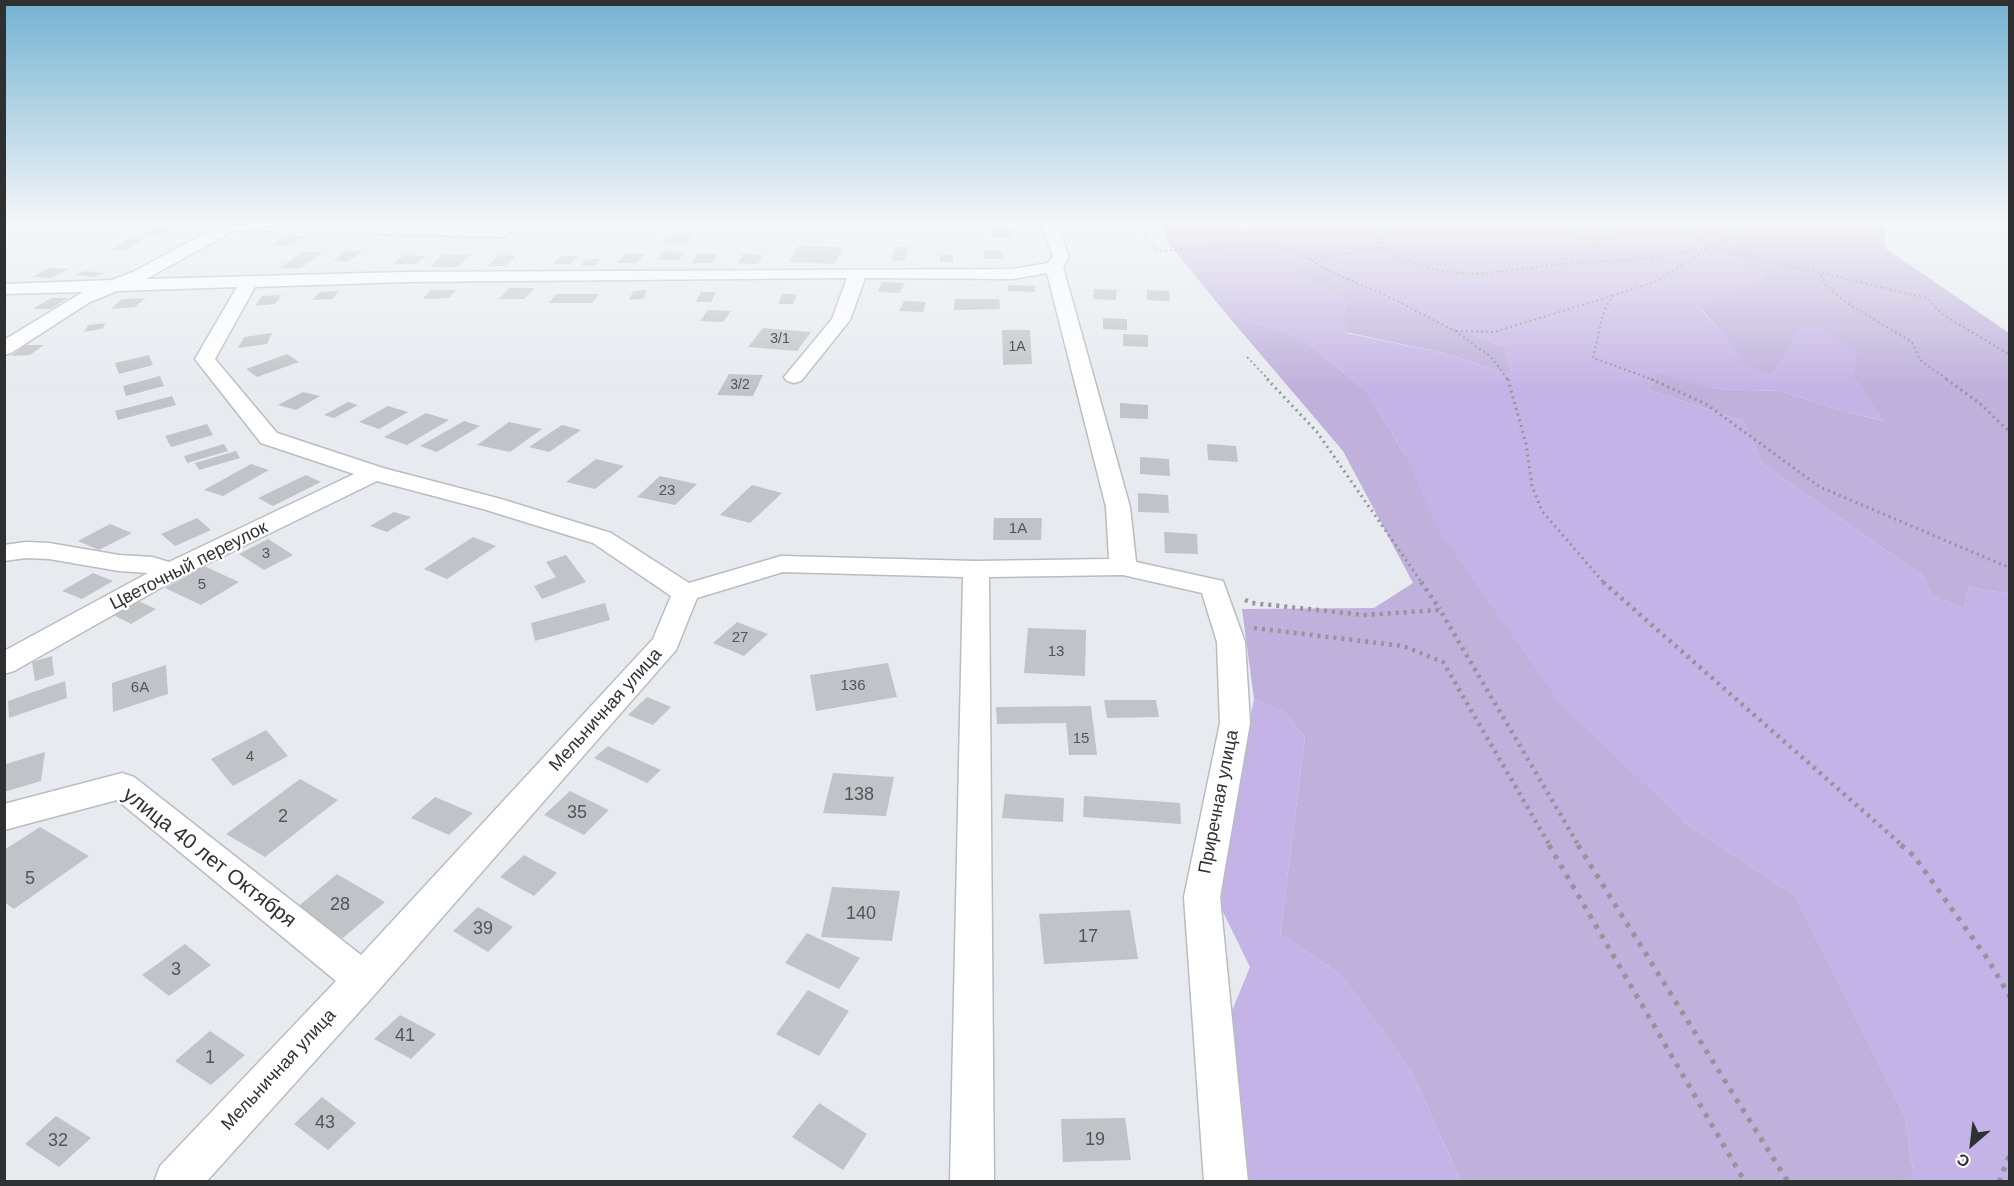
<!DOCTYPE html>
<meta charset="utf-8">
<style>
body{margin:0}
#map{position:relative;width:2014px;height:1186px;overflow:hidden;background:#e7ebf0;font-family:Arial,sans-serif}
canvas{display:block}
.frame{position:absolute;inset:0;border:6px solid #2e3032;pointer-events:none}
.north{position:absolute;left:1942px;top:1114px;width:60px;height:60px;-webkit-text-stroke:4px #fff;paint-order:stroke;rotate:208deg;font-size:16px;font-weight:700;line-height:24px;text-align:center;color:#2e3032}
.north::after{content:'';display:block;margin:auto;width:21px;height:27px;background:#2e3032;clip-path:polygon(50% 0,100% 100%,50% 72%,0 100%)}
</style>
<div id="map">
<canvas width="2014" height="1186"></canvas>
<div class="frame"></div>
<div class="north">С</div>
</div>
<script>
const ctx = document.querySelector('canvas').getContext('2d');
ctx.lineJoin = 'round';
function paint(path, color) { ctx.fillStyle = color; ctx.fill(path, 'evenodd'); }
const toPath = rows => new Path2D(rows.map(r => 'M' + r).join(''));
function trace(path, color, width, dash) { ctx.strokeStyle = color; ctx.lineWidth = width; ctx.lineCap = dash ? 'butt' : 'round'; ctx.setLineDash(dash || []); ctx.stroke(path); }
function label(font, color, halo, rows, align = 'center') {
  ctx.font = font + ' Arial,sans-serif'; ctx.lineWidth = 4.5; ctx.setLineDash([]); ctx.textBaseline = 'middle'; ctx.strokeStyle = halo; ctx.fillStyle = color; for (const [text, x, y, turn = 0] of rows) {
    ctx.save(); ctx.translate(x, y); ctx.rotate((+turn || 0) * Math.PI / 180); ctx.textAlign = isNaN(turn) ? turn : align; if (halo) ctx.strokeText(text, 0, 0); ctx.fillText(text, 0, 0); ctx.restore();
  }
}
const green = toPath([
 [1596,223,1609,223,1609,244,1601,250,1579,247,1581,237,1594,232],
 [1755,223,1885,223,1885,248,2009,333,2009,594,1969,587,1964,609,1931,595,1924,577,1763,464,1743,421,1649,390,1657,372,1718,389,1781,391,1846,412,1884,421,1854,379,1799,329,1783,361,1770,376,1742,363,1722,332,1701,309,1715,297,1754,282,1763,274,1725,256,1726,246],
 [1315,262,1350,277,1411,311,1505,347,1512,375,1443,353,1345,332,1344,299,1308,280,1300,268],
 [1228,316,1301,337,1367,392,1405,455,1685,823,1795,896,1905,1117,1914,1177,1896,1182,1461,1181,1410,1069,1341,975,1280,934,1305,737,1284,712,1254,699,1242,609,1374,608,1413,583,1343,451]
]);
const forest = toPath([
 [1160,223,1230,223,1236,229,1246,232,1250,230,1251,223,1596,223,1594,232,1581,237,1579,247,1601,250,1609,244,1609,223,1755,223,1726,246,1725,256,1763,273,1754,282,1715,297,1701,310,1722,332,1742,362,1770,376,1783,361,1799,329,1817,325,1857,354,1854,379,1885,421,1846,412,1781,391,1718,389,1657,373,1649,390,1743,421,1763,464,1924,577,1931,595,1964,609,1969,587,2009,594,2009,1181,1896,1181,1914,1177,1905,1117,1795,896,1685,823,1560,704,1440,533,1405,455,1367,392,1301,337,1228,316,1170,245],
 [1315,262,1350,277,1411,311,1505,347,1512,375,1443,353,1346,333,1344,299,1308,280,1301,268],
 [1254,699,1284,712,1305,737,1280,934,1341,975,1410,1069,1461,1181,1247,1181,1231,1013,1250,967,1221,908,1226,839]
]);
const building = toPath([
 [155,228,173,228,162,234,144,234],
 [994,229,1014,229,1012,238,991,237],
 [668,235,693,235,686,244,661,243],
 [285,236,305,237,292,245,272,245],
 [131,238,145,239,126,250,111,250],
 [798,246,843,247,835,264,789,262],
 [895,247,908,247,905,261,892,261],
 [347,251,363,251,349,261,333,261],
 [665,251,685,252,678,260,658,260],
 [984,251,1002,251,1003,259,985,259],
 [302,252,323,252,301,268,280,268],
 [625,254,645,254,637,263,617,263],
 [698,254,718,254,712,263,691,263],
 [743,254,763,255,758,264,738,263],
 [404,255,426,256,416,264,393,264],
 [442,255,470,255,458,267,430,267],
 [499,255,516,256,505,266,488,266],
 [940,255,953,255,953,262,940,262],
 [561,256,578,256,570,264,553,264],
 [586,259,600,259,594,266,580,266],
 [49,268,68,269,52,278,32,277],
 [85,271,104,273,95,277,75,275],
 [882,282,905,283,900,293,878,292],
 [1008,285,1035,286,1035,292,1008,291],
 [509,288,535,288,524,299,499,299],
 [1094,289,1117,290,1116,300,1093,299],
 [430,290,456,290,449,298,423,299],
 [647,290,643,299,629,300,633,291],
 [1147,290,1169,291,1170,301,1147,300],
 [339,291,333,299,313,300,319,292],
 [701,292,716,292,711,302,696,302],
 [556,294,599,294,592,303,549,303],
 [782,294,797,294,793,304,778,304],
 [282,295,275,304,255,306,262,296],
 [51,298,68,298,51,309,33,309],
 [146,298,135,307,111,309,122,299],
 [955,299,999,299,1000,309,954,310],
 [904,301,926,302,923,312,899,311],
 [708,310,731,311,723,322,700,321],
 [1103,318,1127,319,1127,330,1103,329],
 [106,323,102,329,84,332,88,325],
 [763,328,811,332,797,351,748,347],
 [1002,330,1030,330,1032,364,1003,365],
 [272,333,267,344,238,348,244,337],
 [1123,334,1148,335,1148,347,1123,346],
 [25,345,44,345,30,355,11,356],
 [287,354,299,362,257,377,246,369],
 [149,355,153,365,119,374,115,363],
 [729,374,763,375,753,396,717,395],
 [160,376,164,386,126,396,123,386],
 [303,392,320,396,296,410,278,405],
 [172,396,176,405,118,420,115,411],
 [348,402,358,405,334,418,324,415],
 [1120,403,1148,405,1148,419,1120,418],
 [388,406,408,412,379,429,359,422],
 [426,413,449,420,407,445,384,437],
 [464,421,480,426,437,452,420,446],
 [509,422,542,429,510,452,477,445],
 [207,424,213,435,171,447,165,436],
 [562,425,581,430,549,452,529,447],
 [224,444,228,451,187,463,184,456],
 [1207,444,1236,446,1238,462,1208,460],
 [236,451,240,458,199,470,195,463],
 [1140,457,1169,459,1170,476,1140,474],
 [596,459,624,466,595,489,566,482],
 [251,464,269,470,223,496,204,490],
 [306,475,321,482,273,506,258,498],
 [660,476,697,484,675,505,637,497],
 [752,485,782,493,750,523,720,515],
 [1138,493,1168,495,1169,513,1138,512],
 [394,512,411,517,387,532,370,526],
 [197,518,211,530,175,546,161,534],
 [994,518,1042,518,1041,540,993,540],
 [110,524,132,533,99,550,78,541],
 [1164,532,1197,534,1198,554,1165,553],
 [473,537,496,546,447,579,424,569],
 [268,539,293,555,264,570,239,554],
 [566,555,586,582,542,599,534,586,556,577,546,562],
 [204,566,239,582,201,605,165,588],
 [93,573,113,581,82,599,62,591],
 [136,600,156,609,131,624,111,614],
 [605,603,610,620,535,641,531,623],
 [737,622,768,634,744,656,713,643],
 [1028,628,1086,630,1085,676,1024,673],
 [52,656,54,675,35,681,32,662],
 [888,663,897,697,816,711,810,675],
 [166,665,168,694,113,712,112,683],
 [65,681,67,698,9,718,8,701],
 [647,697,671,707,653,725,628,715],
 [1104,700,1156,700,1159,717,1107,718],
 [1091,706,1097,755,1069,755,1066,723,997,724,996,707],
 [266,730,288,756,233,786,211,759],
 [608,746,661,770,647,783,594,758],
 [45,752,41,781,4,792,6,764],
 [833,773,894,777,886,816,823,813],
 [300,779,338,800,265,857,226,834],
 [570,791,609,810,584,835,544,815],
 [1005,794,1064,798,1063,822,1002,818],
 [1084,796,1180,803,1181,824,1083,817],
 [435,797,473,813,449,835,411,818],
 [40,827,89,856,14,909,4,902,4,850],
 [524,855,557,873,534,896,500,877],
 [337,874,385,902,343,938,295,909],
 [832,887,900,891,892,941,821,937],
 [478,907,513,927,488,952,453,931],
 [1130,910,1138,959,1044,964,1039,914],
 [807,933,860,958,839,989,785,963],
 [185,944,211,965,169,996,142,975],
 [808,990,849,1011,819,1056,776,1034],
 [400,1015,436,1034,411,1059,374,1039],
 [210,1031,245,1055,211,1085,175,1061],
 [322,1097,356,1123,328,1150,294,1124],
 [819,1103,867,1134,843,1170,792,1137],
 [56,1116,91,1138,59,1167,25,1144],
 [1125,1118,1131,1160,1063,1162,1061,1119]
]);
const pathFar3 = toPath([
 [1143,223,1145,237,1159,251,1273,244,1310,259,1331,272,1383,294,1455,331,1491,357,1508,380],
 [1375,223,1382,247,1398,258,1444,272,1481,274,1570,263,1653,258,1707,248],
 [1672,223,1711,247,1761,223],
 [1310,259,1382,247],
 [1821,275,1827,287,1850,305,1912,342,1920,360,1948,380],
 [1456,331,1494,332,1612,296],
 [1247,357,1269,380],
 [1654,380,1593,358,1603,314,1612,296,1657,281,1711,247,1927,298,1942,314,2010,355]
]);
const pathFar2 = toPath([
 [1267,379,1317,432,1422,583],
 [1508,379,1526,444,1532,486,1542,511,1604,583],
 [1651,379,1706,404,1820,487,2010,568],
 [1946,379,1978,402,2010,432]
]);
const pathFar1 = toPath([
 [1421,582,1440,609],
 [1603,582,1903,846],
 [1245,600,1252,603,1364,615,1440,610,1579,846],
 [1254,628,1403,646,1443,662,1550,846]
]);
const path = toPath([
 [1549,845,1745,1182],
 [1578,845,1788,1182],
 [1901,845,1914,856,1989,961,2010,997],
 [1999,1182,2010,1154]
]);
const minor = toPath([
 [224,223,503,227,511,232,503,237,235,230,146,279,405,272,1012,269,1048,263,1053,256,1040,223,1056,223,1069,256,1063,267,1130,507,1136,562,1223,581,1245,642,1250,723,1220,897,1248,1182,1204,1182,1184,897,1220,723,1217,642,1202,593,1123,575,989,577,994,1182,950,1182,963,577,783,572,697,598,676,650,377,992,206,1182,154,1182,160,1166,336,981,117,800,4,830,4,804,122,773,134,777,361,955,653,639,671,596,593,543,483,509,377,481,180,577,14,671,4,674,4,651,148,573,119,571,49,559,26,558,4,561,4,545,26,542,49,543,119,555,152,557,169,562,354,474,261,443,195,359,237,287,117,291,90,302,11,353,4,355,4,340,83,292,4,294,4,284,112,280,133,272,224,223],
 [1047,273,1106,507,1109,559,976,561,781,556,689,583,611,533,501,499,383,468,277,433,215,359,255,287,405,282,847,278,832,319,784,377,787,381,794,383,801,381,850,320,865,278,1012,279,1047,273]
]);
const farNumbernames = [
 ["3/1",780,339],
 ["1А",1017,347],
 ["3/2",740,385]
];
const numberNames = [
 ["23",667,491],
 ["1А",1018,529],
 ["3",266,554],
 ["5",202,585],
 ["27",740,638],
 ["13",1056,652],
 ["136",853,686],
 ["6А",140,688],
 ["15",1081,739],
 ["4",250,757]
];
const streetNames = [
 ["Цветочный переулок",189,566,-27],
 ["Мельничная улица",606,710,-48],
 ["Приречная улица",1219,802,-79],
 ["Мельничная улица",279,1070,-47]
];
const nearNumbernames = [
 ["138",859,795],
 ["35",577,813],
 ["2",283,817],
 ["5",30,879],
 ["28",340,905],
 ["140",861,914],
 ["39",483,929],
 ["17",1088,937],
 ["3",176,970],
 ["41",405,1036],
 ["1",210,1058],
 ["43",325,1123],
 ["19",1095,1140],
 ["32",58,1141]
];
const nearStreetnames = [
 ["улица 40 лет Октября",209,858,38]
];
paint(green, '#bfb0dc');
paint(forest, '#c4b3e6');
paint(building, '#c1c3c8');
trace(minor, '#b8bdc1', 3);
trace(pathFar3, '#929599', 2, [2, 3]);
trace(pathFar2, '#929599', 3, [2, 4]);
trace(pathFar1, '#929599', 4.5, [3, 5]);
trace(path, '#929599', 5, [4.5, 7]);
paint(minor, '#fff');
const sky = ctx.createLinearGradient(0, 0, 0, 389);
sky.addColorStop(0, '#73b2d2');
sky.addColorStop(0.57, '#f4f6f8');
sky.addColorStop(1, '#f4f6f800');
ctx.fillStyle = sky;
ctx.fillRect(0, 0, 2014, 389);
label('14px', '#535558', null, farNumbernames);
label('15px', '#535558', null, numberNames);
label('18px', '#2e3032', '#fff', streetNames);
label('18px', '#535558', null, nearNumbernames);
label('21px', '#2e3032', '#fff', nearStreetnames);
</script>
